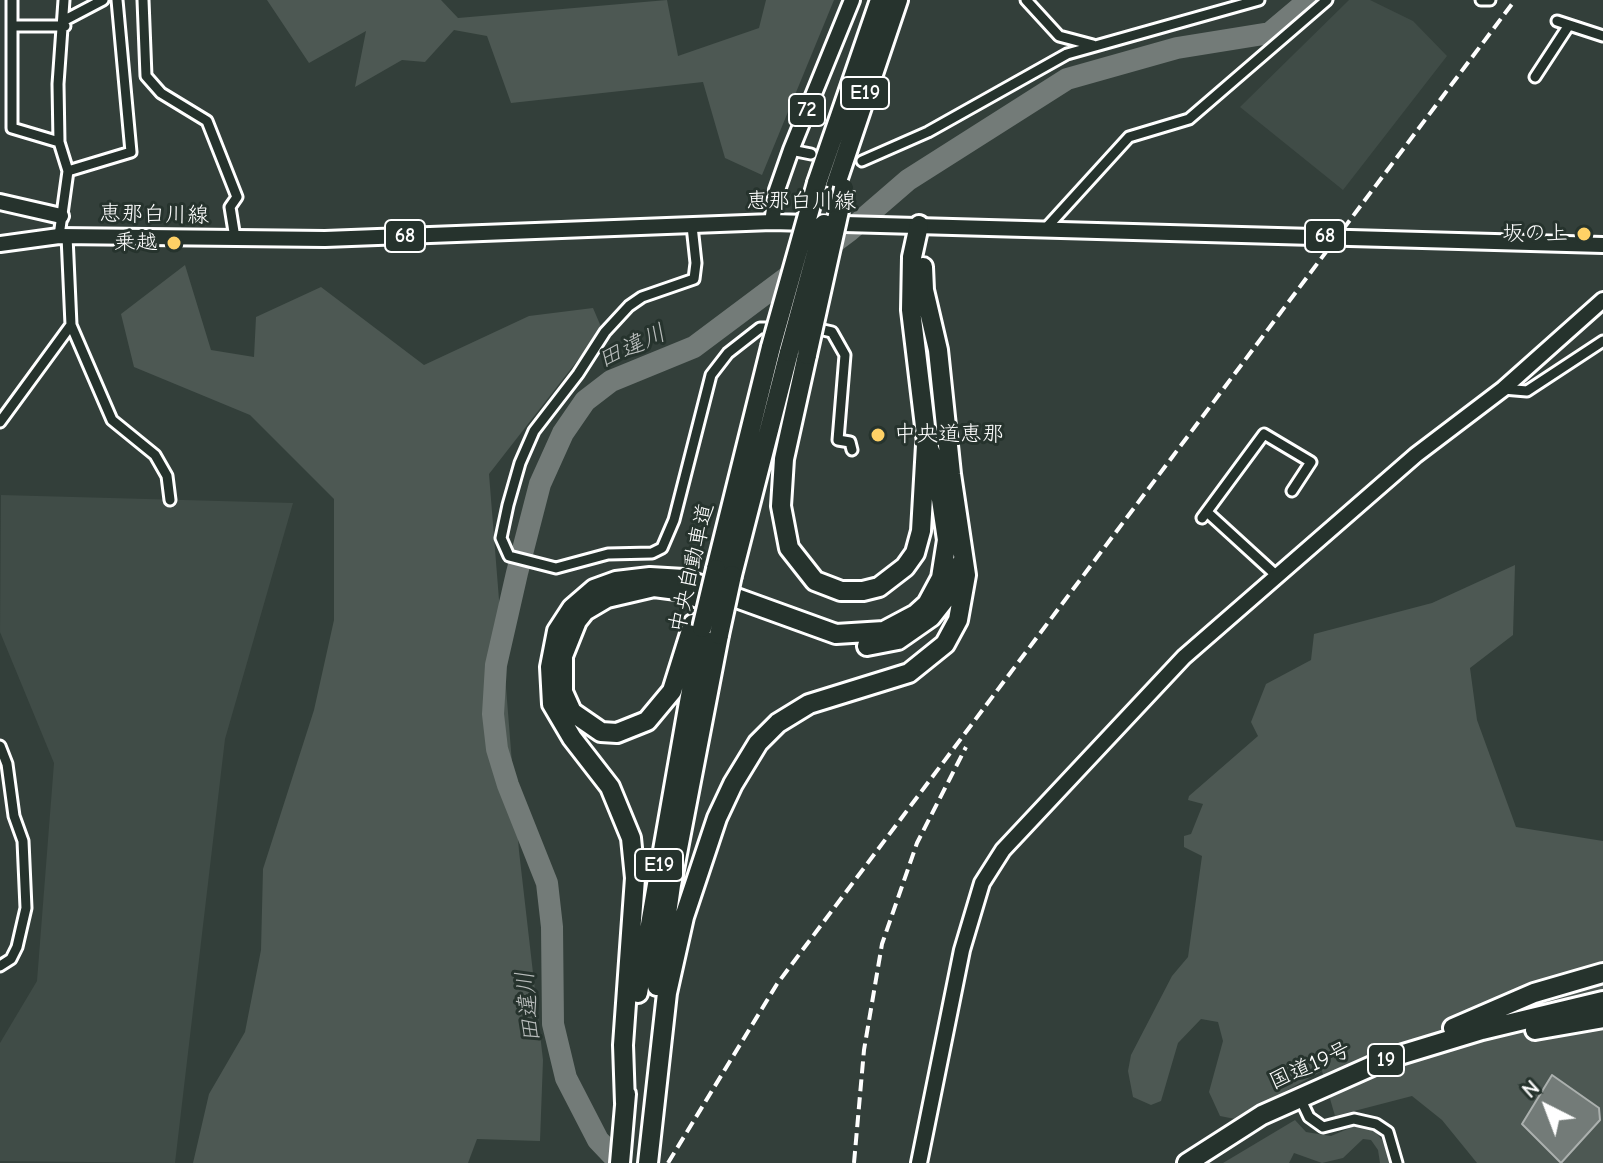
<!DOCTYPE html>
<meta charset="utf-8">
<style>
body{margin:0}
#map{position:relative;width:1603px;height:1163px;overflow:hidden;background:#333f3a;font-family:"Comic Neue",sans-serif}
canvas{display:block}
.north{position:absolute;left:1507px;top:1067px;width:80px;height:80px;-webkit-text-stroke:6px #26332d;paint-order:stroke;rotate:318deg;font-size:22px;font-weight:700;line-height:32px;text-align:center;color:#fff}
.north::after{content:'';display:block;margin:auto;width:28px;height:36px;background:#fff;clip-path:polygon(50% 0,100% 100%,50% 72%,0 100%)}
</style>
<div id="map">
<canvas width="1603" height="1163"></canvas>
<div class="north">N</div>
</div>
<script>
const ctx = document.querySelector('canvas').getContext('2d');
ctx.lineJoin = 'round';
function paint(path, color) { ctx.fillStyle = color; ctx.fill(path, 'evenodd'); }
const toPath = rows => new Path2D(rows.map(r => 'M' + r).join(''));
function trace(path, color, width, dash) { ctx.strokeStyle = color; ctx.lineWidth = width; ctx.lineCap = dash ? 'butt' : 'round'; ctx.setLineDash(dash || []); ctx.stroke(path); }
function label(font, color, halo, rows, align = 'center') {
  ctx.font = font + ' "Comic Neue","Klee One",sans-serif'; ctx.lineWidth = 6; ctx.setLineDash([]); ctx.textBaseline = 'middle'; ctx.strokeStyle = halo; ctx.fillStyle = color; for (const [text, x, y, turn = 0] of rows) {
    ctx.save(); ctx.translate(x, y); ctx.rotate((+turn || 0) * Math.PI / 180); ctx.textAlign = isNaN(turn) ? turn : align; if (halo) ctx.strokeText(text, 0, 0); ctx.fillText(text, 0, 0); ctx.restore();
  }
}
const built = toPath([
 [1349,0,1370,0,1413,21,1447,56,1343,190,1240,107],
 [1,495,293,503,225,739,175,1163,0,1161,0,1043,37,981,54,763,0,632]
]);
const green = toPath([
 [267,0,441,0,458,18,667,0,678,56,759,28,766,0,834,0,762,175,725,158,703,82,511,103,487,36,454,30,425,62,402,60,355,87,366,31,309,63],
 [185,265,211,350,254,357,256,317,321,287,424,365,529,316,593,308,602,329,489,474,519,851,543,1060,540,1141,477,1139,468,1163,193,1163,209,1094,245,1032,261,950,263,869,314,710,334,620,334,499,250,415,134,367,121,314],
 [1515,565,1513,635,1470,668,1477,720,1516,827,1603,841,1603,1163,1477,1163,1442,1120,1412,1096,1335,1116,1322,1071,1235,1119,1220,1116,1209,1092,1223,1041,1218,1022,1201,1019,1178,1043,1161,1101,1151,1105,1133,1097,1128,1071,1131,1055,1172,976,1188,957,1202,856,1184,847,1184,836,1191,834,1203,804,1188,800,1189,796,1258,736,1251,722,1266,684,1311,660,1314,634,1432,603],
 [1295,1120,1306,1132,1331,1136,1357,1125,1374,1130,1389,1148,1391,1163,1380,1163,1378,1150,1371,1140,1363,1139,1343,1158,1322,1163,1294,1153,1289,1163,1223,1163]
]);
const water = toPath([
 [1552,1075,1599,1108,1600,1120,1561,1163,1522,1124,1552,1075]
]);
const river = toPath([
 [620,1163,598,1140,566,1078,553,1024,552,927,547,883,508,785,497,749,493,714,496,665,517,573,540,484,563,433,585,401,611,381,694,347,849,231,908,180,1067,79,1177,48,1270,33,1309,0]
]);
const street = toPath([
 [12,0,12,128,59,142],
 [143,0,146,76,161,93,207,121,237,197,230,207,235,238],
 [1026,0,1059,36,1093,45],
 [1481,0,1490,0],
 [65,20,103,0],
 [1557,21,1603,36],
 [12,26,65,26],
 [1535,77,1569,25],
 [791,150,811,154],
 [862,161,928,132,1067,54,1259,0],
 [68,171,131,152,117,0],
 [692,226,696,263,694,279,642,297,629,306,605,332,578,374,534,431,520,463,508,505,501,538,509,556,556,568,608,554,652,553,662,548,674,520,711,375,728,353,760,328,779,328],
 [1047,227,1129,137,1189,119,1327,0],
 [59,236,68,171,59,142,58,84,64,0],
 [71,325,112,420,155,455,167,476,170,500],
 [810,327,832,332,845,355,838,440,850,442,852,450],
 [1503,389,1527,391,1603,341],
 [0,422,71,325,67,236],
 [1207,512,1277,576],
 [1202,518,1264,434,1311,462,1292,491],
 [0,746,7,764,14,816,23,841,26,908,17,947,11,959,0,966],
 [1300,1098,1309,1117,1323,1127,1354,1119,1376,1124,1388,1132,1397,1163]
]);
const secondary = toPath([
 [0,202,61,216],
 [919,1163,962,950,982,883,1003,850,1184,657,1416,455,1503,389,1603,300]
]);
const primary = toPath([
 [772,222,777,190,791,150,852,0],
 [0,244,59,236,325,239,772,222,1603,245]
]);
const highway = toPath([
 [817,183,880,0],
 [835,187,898,0],
 [807,355,784,459,781,506,789,548,815,581,841,591,863,591,879,587,905,567,915,553,921,531,926,445],
 [716,569,771,347],
 [732,575,789,352],
 [693,624,672,691,647,721,617,733,601,732,572,712,563,692,563,656,577,621,585,611,607,598,654,587,677,590,720,606],
 [867,646,898,640,931,617,946,598,961,563],
 [657,986,671,885,719,635],
 [638,993,702,628],
 [1453,1028,1534,993,1603,973],
 [1535,1030,1603,1018],
 [625,1103,623,1045,635,878,631,838,610,787,572,738,552,704,550,667,557,631,572,608,594,589,616,581,650,577,684,579,836,634,884,631,916,614,927,604,941,578,947,540,936,466,927,443,911,310,912,257,919,225],
 [620,1163,626,1094],
 [648,1163,667,993,684,917,717,818,733,784,758,743,778,723,809,704,909,673,945,644,958,620,966,575,951,474,938,350,924,290,923,267],
 [1187,1163,1262,1115,1390,1058,1482,1030,1603,1001]
]);
const rail = toPath([
 [668,1163,777,984,1515,0],
 [854,1163,864,1050,882,944,917,843,966,747]
]);
const highwayBridge = toPath([
 [771,347,817,183],
 [789,352,824,224],
 [807,355,844,188],
 [702,628,716,569],
 [719,635,732,575]
]);
const markers = [
 [1584,234,8,"#ffd166"],
 [174,243,8,"#ffd166"],
 [878,435,8,"#ffd166"]
];
const shields = [
 [865,93,48],
 [807,110,36],
 [405,236,40],
 [1325,236,40],
 [659,865,48],
 [1386,1060,36]
];
const shieldNames = [
 ["E19",865,93],
 ["72",807,110],
 ["68",405,236],
 ["68",1325,236],
 ["E19",659,865],
 ["19",1386,1060]
];
const streetNames = [
 ["恵那白川線",801,202],
 ["恵那白川線",154,215,1],
 ["中央自動車道",692,568,-77],
 ["国道19号",1310,1066,-24]
];
const poiNames = [
 ["坂の上",1568,234],
 ["乗越",158,243],
 ["中央道恵那",894,435,"left"]
];
const waterNames = [
 ["田違川",632,347,-25],
 ["田違川",529,1007,-96]
];
paint(built, '#404c47');
paint(green, '#4d5853');
paint(water, '#737b78');
trace(water, '#abb0ae', 2);
trace(river, '#737b78', 22);
trace(street, '#fff', 15);
trace(secondary, '#fff', 20);
trace(primary, '#fff', 20);
trace(highway, '#fff', 24);
trace(street, '#26332d', 9);
trace(secondary, '#26332d', 14);
trace(primary, '#26332d', 14);
trace(highway, '#26332d', 18);
trace(rail, '#fff', 4, [12, 6]);
trace(highwayBridge, '#fff', 24, []);
trace(highwayBridge, '#26332d', 18);
for (const [x, y, r, color] of markers) { const dot = new Path2D(); dot.arc(x, y, r, 0, 2 * Math.PI); ctx.fillStyle = color; ctx.fill(dot); trace(dot, '#26332d', 3); }
for (const [x, y, w] of shields) { const box = new Path2D(); box.roundRect(x - w / 2, y - 16, w, 32, 6); ctx.fillStyle = '#26332d'; ctx.fill(box); trace(box, '#fff', 2); }
label('bold 20px', '#fff', null, shieldNames);
label('22px', '#fff', '#26332d', streetNames);
label('22px', '#fff', '#26332d', poiNames, 'right');
label('italic 24px', '#b9bdbc', '#26332d', waterNames);
</script>
